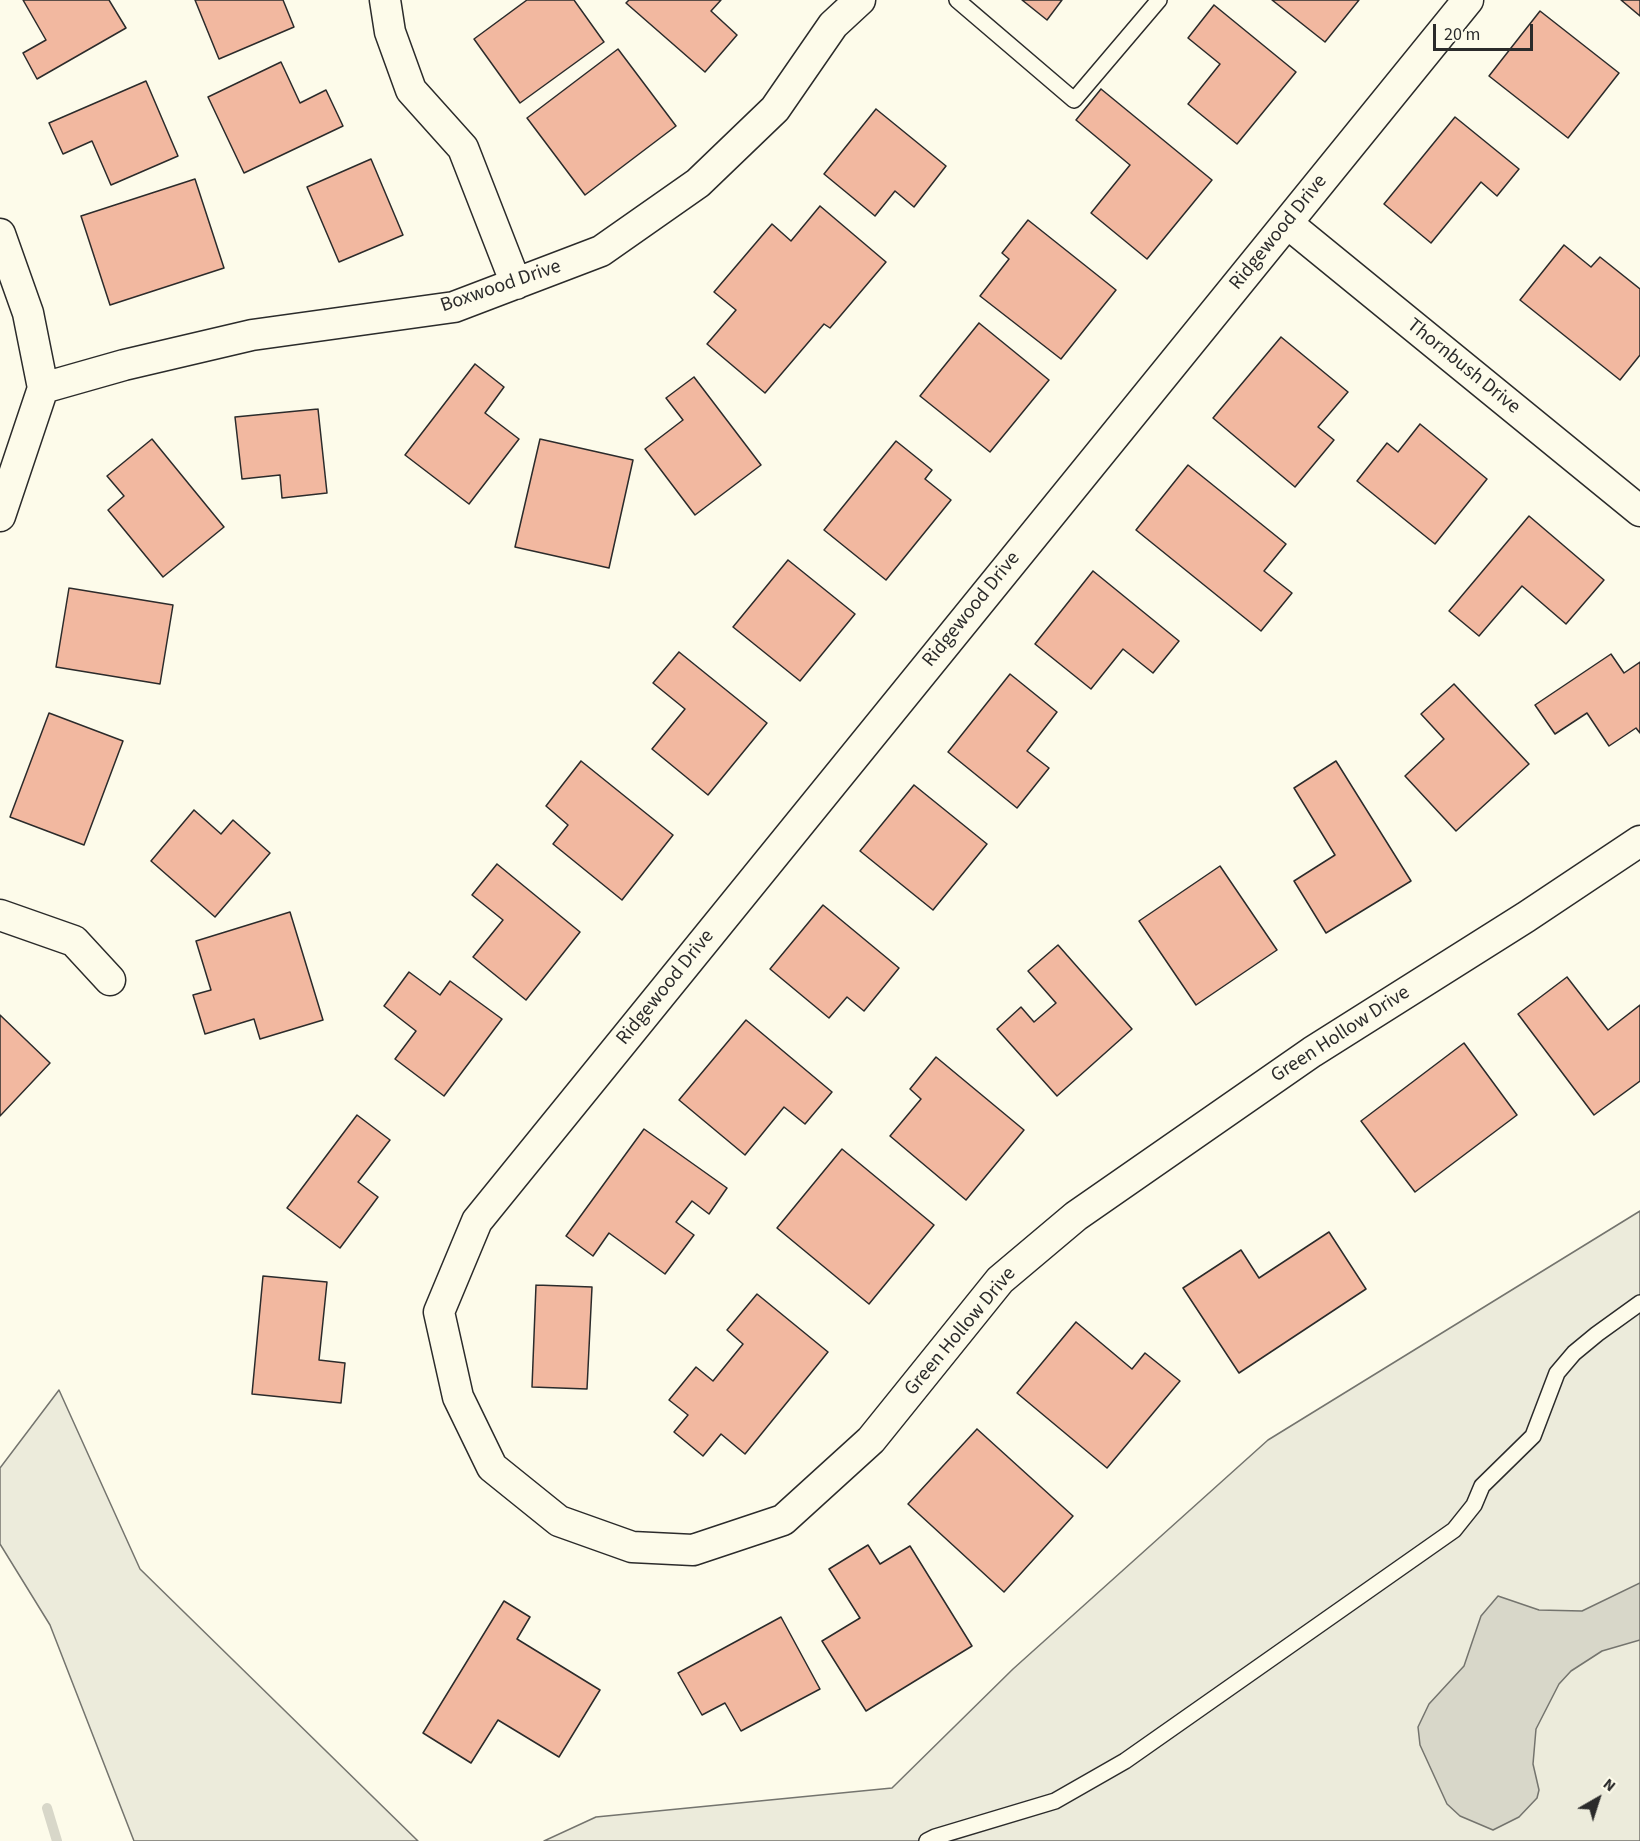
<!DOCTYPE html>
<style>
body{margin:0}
#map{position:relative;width:1640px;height:1841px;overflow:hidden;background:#fdfbea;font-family:"Source Sans 3",sans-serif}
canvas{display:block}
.north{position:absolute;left:1568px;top:1769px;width:60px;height:60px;-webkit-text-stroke:4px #fdfbea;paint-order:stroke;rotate:39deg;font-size:16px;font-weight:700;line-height:24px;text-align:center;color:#2b2b2b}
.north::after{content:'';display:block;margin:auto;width:21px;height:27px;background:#2b2b2b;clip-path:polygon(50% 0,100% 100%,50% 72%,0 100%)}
.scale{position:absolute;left:1433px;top:24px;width:100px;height:27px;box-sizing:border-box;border:3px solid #2b2b2b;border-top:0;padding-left:8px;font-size:18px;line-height:21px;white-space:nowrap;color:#2b2b2b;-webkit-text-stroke:4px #fdfbea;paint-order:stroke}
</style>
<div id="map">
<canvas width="1640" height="1841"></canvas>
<div class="north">N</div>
<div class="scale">20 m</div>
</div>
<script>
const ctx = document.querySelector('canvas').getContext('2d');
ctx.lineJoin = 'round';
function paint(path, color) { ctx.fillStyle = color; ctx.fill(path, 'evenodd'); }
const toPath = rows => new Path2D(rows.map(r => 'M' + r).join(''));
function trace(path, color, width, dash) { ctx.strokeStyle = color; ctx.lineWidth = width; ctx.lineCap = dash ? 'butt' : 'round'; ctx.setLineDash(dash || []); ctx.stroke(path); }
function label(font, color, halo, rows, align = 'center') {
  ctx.font = font + ' "Source Sans 3",sans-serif'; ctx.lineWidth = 4.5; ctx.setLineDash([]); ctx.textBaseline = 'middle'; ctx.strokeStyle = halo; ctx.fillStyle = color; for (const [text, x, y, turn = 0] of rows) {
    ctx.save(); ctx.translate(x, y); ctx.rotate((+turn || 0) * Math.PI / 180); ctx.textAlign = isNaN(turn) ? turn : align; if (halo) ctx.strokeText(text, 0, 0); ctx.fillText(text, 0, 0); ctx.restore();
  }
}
const green = toPath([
 [1640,1211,1640,1841,544,1841,596,1817,892,1788,1013,1669,1268,1440,1640,1211],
 [59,1390,140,1569,418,1841,134,1841,50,1625,0,1544,0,1468,59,1390]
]);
const water = toPath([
 [1640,1583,1640,1640,1602,1651,1571,1671,1559,1684,1536,1729,1533,1764,1539,1790,1537,1798,1519,1817,1493,1830,1460,1816,1447,1804,1420,1745,1418,1727,1429,1704,1464,1666,1481,1616,1498,1596,1539,1610,1582,1611,1640,1583]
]);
const stream = toPath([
 [47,1808,57,1841]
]);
const building = toPath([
 [23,0,109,0,126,28,37,79,23,53,46,40,23,0],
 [195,0,283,0,294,27,219,59,195,0],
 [527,0,574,0,604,42,520,103,474,39,527,0],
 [629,0,721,0,711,11,737,35,705,72,626,3,629,0],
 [1022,0,1062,0,1047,20,1022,0],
 [1272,0,1359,0,1325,42,1272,0],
 [1621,0,1640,0,1640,16,1621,0],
 [1214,5,1296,72,1237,144,1188,104,1220,64,1188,38,1214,5],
 [1540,11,1619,73,1568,138,1489,76,1540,11],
 [618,49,676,126,585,195,527,118,618,49],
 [281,62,300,103,326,90,343,126,244,173,208,97,281,62],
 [146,81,178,156,111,185,92,141,63,154,49,123,146,81],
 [1101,89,1212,180,1147,259,1091,213,1130,165,1076,120,1101,89],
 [876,109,946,166,914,207,895,191,875,216,824,174,876,109],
 [1455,117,1519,169,1497,196,1481,182,1431,243,1384,204,1455,117],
 [371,159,403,235,339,262,307,187,371,159],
 [195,179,224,268,110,305,81,216,195,179],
 [820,206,886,262,830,328,824,324,765,393,707,344,736,310,714,292,772,224,791,241,820,206],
 [1028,220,1116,290,1061,359,980,296,1009,259,1002,253,1028,220],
 [1564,245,1591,267,1600,257,1640,289,1640,355,1620,380,1520,300,1564,245],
 [979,323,1049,380,990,452,920,396,979,323],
 [1281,337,1348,392,1318,427,1334,440,1295,487,1213,418,1281,337],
 [475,364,504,387,485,413,519,439,469,504,405,455,475,364],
 [694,377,761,465,695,515,645,449,683,420,666,398,694,377],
 [318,409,327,493,282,498,280,475,242,479,235,417,318,409],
 [1420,424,1487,479,1435,544,1357,481,1387,443,1398,452,1420,424],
 [152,439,224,527,163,577,108,510,124,496,107,476,152,439],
 [540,439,633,460,609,568,515,547,540,439],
 [896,441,932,470,925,479,951,500,886,580,824,530,896,441],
 [1188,465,1286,544,1264,571,1292,593,1261,631,1136,530,1188,465],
 [1529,516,1604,580,1566,624,1522,586,1479,636,1449,611,1529,516],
 [788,560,855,614,800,681,733,627,788,560],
 [1093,571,1179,641,1153,673,1123,649,1091,689,1035,644,1093,571],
 [69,588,173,605,160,684,56,667,69,588],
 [679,652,767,723,708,795,652,749,685,709,653,683,679,652],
 [1611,654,1624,673,1640,662,1640,733,1636,728,1609,746,1587,713,1555,734,1535,705,1611,654],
 [1010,674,1057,712,1027,751,1049,768,1017,808,948,752,1010,674],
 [1454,684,1529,764,1456,831,1405,776,1444,739,1421,714,1454,684],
 [49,713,123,741,84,845,10,817,49,713],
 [581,761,673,835,622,900,553,844,568,825,546,806,581,761],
 [1336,761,1411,881,1326,933,1294,881,1335,855,1294,788,1336,761],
 [914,785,987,844,933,910,860,851,914,785],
 [194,810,221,834,233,820,270,853,215,917,151,861,194,810],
 [497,864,580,932,526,1000,473,957,503,920,472,895,497,864],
 [1220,866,1277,950,1196,1005,1139,921,1220,866],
 [823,905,899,968,864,1011,847,997,829,1018,770,969,823,905],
 [290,912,323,1020,260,1039,254,1019,205,1034,193,995,211,990,196,941,290,912],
 [1058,945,1132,1029,1057,1096,997,1029,1021,1007,1034,1022,1056,1003,1028,971,1058,945],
 [409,972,440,995,450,981,502,1019,444,1096,395,1059,416,1031,384,1006,409,972],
 [1567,977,1608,1030,1640,1005,1640,1081,1594,1115,1518,1014,1567,977],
 [0,1015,50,1063,0,1116,0,1015],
 [746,1020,832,1092,805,1124,784,1107,745,1155,679,1100,746,1020],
 [1464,1043,1517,1115,1415,1192,1361,1121,1464,1043],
 [936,1057,1024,1130,966,1200,890,1136,921,1099,910,1089,936,1057],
 [357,1115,390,1140,358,1182,378,1197,340,1248,287,1208,357,1115],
 [644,1129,727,1188,709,1214,692,1201,676,1222,694,1235,665,1274,609,1233,593,1256,566,1236,644,1129],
 [842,1149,934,1225,869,1304,777,1228,842,1149],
 [1329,1232,1366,1289,1239,1373,1183,1288,1241,1250,1259,1278,1329,1232],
 [263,1276,327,1282,319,1360,345,1363,341,1403,252,1394,263,1276],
 [536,1285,592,1287,587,1389,532,1387,536,1285],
 [757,1294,828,1352,745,1454,721,1434,703,1456,674,1432,688,1415,669,1400,696,1367,713,1381,743,1344,727,1330,757,1294],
 [1076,1322,1132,1369,1145,1353,1180,1381,1107,1468,1017,1393,1076,1322],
 [977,1429,1073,1516,1004,1592,908,1504,977,1429],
 [868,1545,880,1564,910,1546,972,1646,866,1711,822,1641,860,1618,829,1569,868,1545],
 [504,1601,530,1617,517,1639,600,1690,559,1757,498,1720,471,1763,423,1733,504,1601],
 [781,1617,820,1689,741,1731,725,1703,702,1715,678,1673,781,1617]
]);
const service = toPath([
 [957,0,1074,100,1159,0],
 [927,1841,935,1837,1055,1801,1125,1761,1454,1530,1474,1505,1482,1486,1533,1436,1557,1373,1574,1353,1597,1334,1640,1303]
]);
const minor = toPath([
 [385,0,390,32,411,90,463,148,516,284],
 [1468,0,477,1221,439,1312,458,1397,492,1467,559,1521,632,1547,693,1550,783,1520,871,1440,1000,1280,1076,1216,1312,1052,1526,917,1640,841],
 [1287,223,1640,511],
 [0,234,28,313,43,388,0,516],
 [43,388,124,365,252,335,454,307,601,251,698,183,775,109,833,25,860,0],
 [0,915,74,941,110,980]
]);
const streetNames = [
 ["Ridgewood Drive",1279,233,-51],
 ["Boxwood Drive",501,287,-19],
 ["Thornbush Drive",1463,367,39],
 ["Ridgewood Drive",972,610,-51],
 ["Ridgewood Drive",666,988,-51],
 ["Green Hollow Drive",1341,1035,-33],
 ["Green Hollow Drive",961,1332,-50]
];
paint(green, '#ecebdb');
trace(green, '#74746e', 1.5);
paint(water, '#d8d7c9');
trace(water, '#74746e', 1.5);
trace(stream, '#d8d7c9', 10);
paint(building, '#f2b8a0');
trace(building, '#2b2b2b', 1.5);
trace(service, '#2b2b2b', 18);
trace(minor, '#2b2b2b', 33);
trace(service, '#fdfbea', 15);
trace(minor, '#fdfbea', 30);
label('20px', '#2b2b2b', '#fdfbea', streetNames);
</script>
